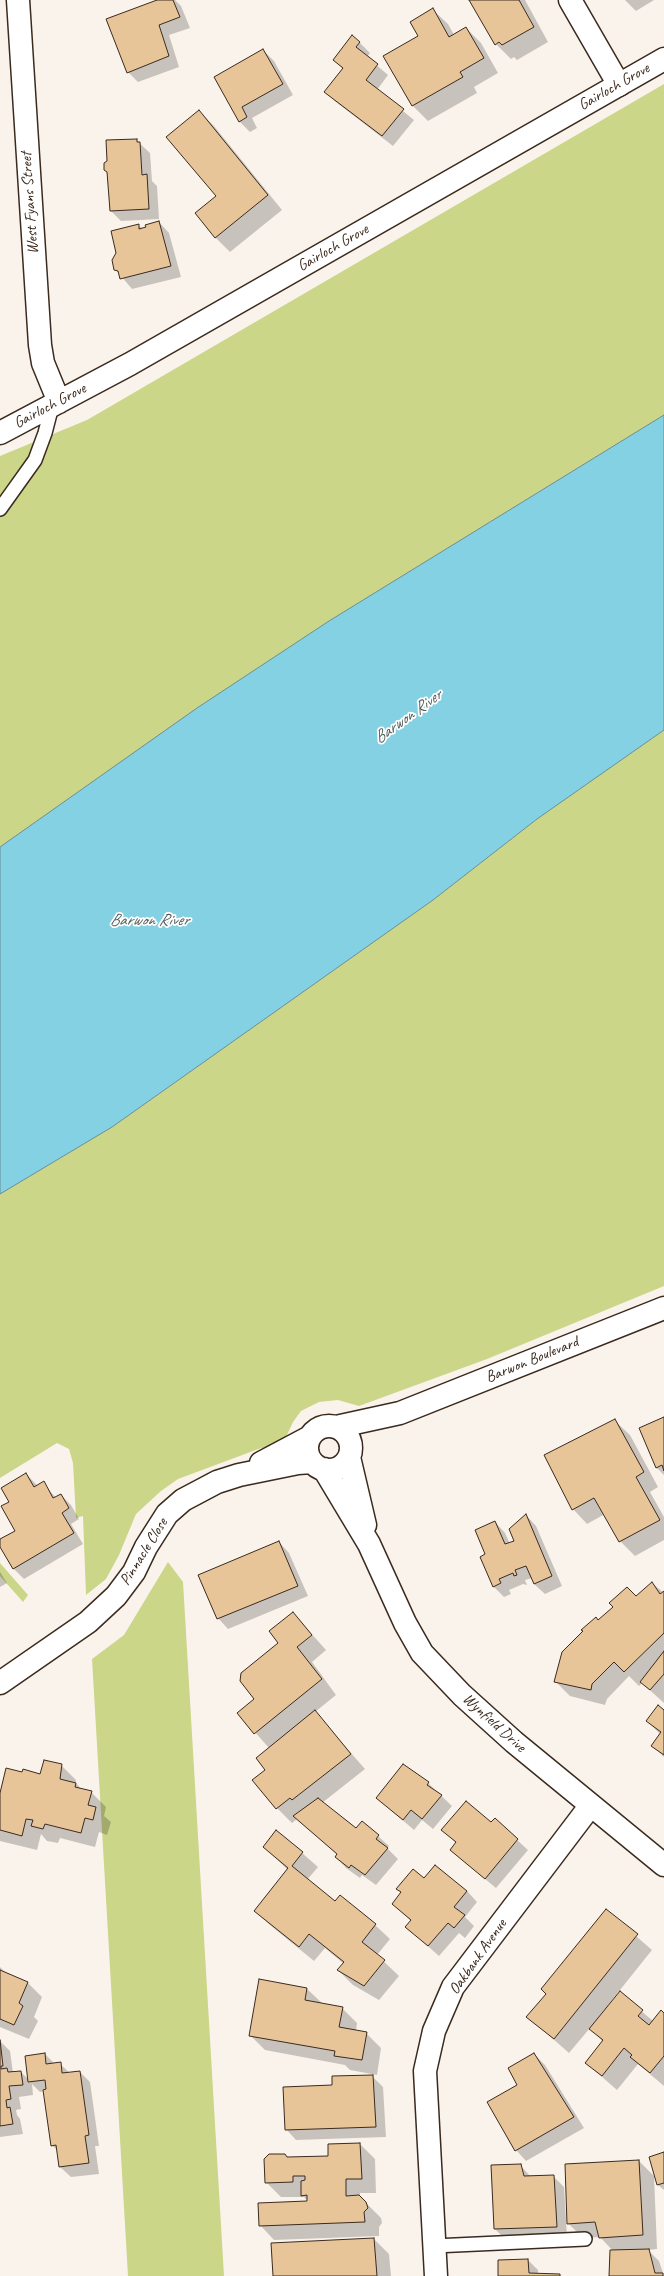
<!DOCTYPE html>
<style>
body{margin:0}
canvas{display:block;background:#faf3eb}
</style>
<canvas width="664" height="2276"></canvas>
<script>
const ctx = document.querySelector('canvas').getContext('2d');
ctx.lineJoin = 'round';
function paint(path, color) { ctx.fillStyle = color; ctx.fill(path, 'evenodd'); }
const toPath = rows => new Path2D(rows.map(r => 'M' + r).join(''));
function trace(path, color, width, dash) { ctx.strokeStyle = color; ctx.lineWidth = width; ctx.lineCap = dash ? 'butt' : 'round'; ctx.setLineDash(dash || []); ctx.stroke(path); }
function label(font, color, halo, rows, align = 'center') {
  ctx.font = font + ' Caveat,sans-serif'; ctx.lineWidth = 3.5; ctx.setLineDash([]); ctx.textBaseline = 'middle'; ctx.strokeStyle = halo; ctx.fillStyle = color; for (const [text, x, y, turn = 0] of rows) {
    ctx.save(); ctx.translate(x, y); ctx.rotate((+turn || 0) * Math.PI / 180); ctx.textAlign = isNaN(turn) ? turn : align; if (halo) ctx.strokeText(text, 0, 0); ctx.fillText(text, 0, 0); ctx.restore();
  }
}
const green = toPath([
 [664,84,664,415,329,621,197,708,0,847,0,456,87,420],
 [664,730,664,1286,487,1359,359,1406,338,1400,319,1402,301,1411,293,1422,287,1435,269,1454,265,1448,261,1448,178,1479,161,1491,136,1514,119,1555,106,1579,86,1595,83,1516,76,1518,73,1463,69,1449,57,1443,0,1478,0,1194,112,1127,433,900,537,819],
 [168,1562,183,1582,224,2276,128,2276,92,1659,124,1635],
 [0,1563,28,1595,23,1602,0,1576]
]);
const water = toPath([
 [664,415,664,730,537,819,433,900,112,1127,0,1194,0,847,197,708,329,621,664,415]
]);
const shadow = toPath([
 [160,0,175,0,181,6,190,28,169,35,179,67,138,82,128,72],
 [470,0,525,0,548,42,517,60,514,57,511,59,496,44],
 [625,0,654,0,636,11],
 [433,10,448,24,454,35,466,28,481,43,498,73,474,87,477,93,428,121,413,106,385,56,419,37],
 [359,42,370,53,367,57,388,75,377,90,414,120,393,146,336,102,325,92,343,69,334,60],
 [263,50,274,61,293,95,252,118,257,128,250,132,239,121,216,77],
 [199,111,214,126,282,210,230,252,215,237,217,196],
 [136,140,150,153,152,181,157,186,159,219,121,221,111,211,108,173],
 [159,222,169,233,181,277,132,289,115,269,138,225,143,229],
 [664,1419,664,1475,656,1467],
 [615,1421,630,1435,658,1487,650,1492,664,1517,664,1540,635,1556,620,1541,605,1514,587,1524,573,1509],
 [26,1474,38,1486,43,1483,56,1498,61,1495,71,1505,79,1519,71,1524,83,1544,24,1579,13,1568,0,1545,0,1541,16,1531,10,1502],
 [526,1515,536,1526,562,1586,545,1594,534,1584,532,1578,525,1580,527,1585,523,1584,509,1590,511,1594,504,1597,493,1586,486,1555,495,1522,505,1533,510,1544,516,1541],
 [279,1542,289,1553,308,1596,228,1629,218,1618],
 [0,1572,7,1583,0,1587],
 [652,1583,664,1593,664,1703,642,1683,639,1686,629,1676,607,1699,605,1705,570,1696,555,1681,598,1621,637,1597],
 [293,1613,326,1650,312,1662,336,1695,315,1712,365,1769,322,1803,356,1830,362,1822,389,1846,387,1848,398,1859,376,1885,362,1875,360,1878,346,1868,336,1857,338,1855,297,1819,292,1823,277,1808,267,1770,269,1748,238,1713,256,1699],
 [664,1711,664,1757,653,1746,661,1735,647,1721],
 [61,1765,76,1780,76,1783,82,1790,91,1792,106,1807,104,1816,111,1822,107,1835,99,1832,95,1847,60,1838,58,1843,47,1841,41,1834,37,1850,0,1841,0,1797,23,1774,41,1775],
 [428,1783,452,1806,433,1829,422,1820,414,1830,377,1798],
 [492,1824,517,1840,528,1850,496,1888,462,1860,456,1843,443,1830],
 [277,1831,318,1867,307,1880,335,1903,375,1925,390,1939,377,1955,399,1976,379,2000,353,1985,338,1970,344,1964,325,1948,314,1961,270,1925,255,1911,288,1870,264,1847],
 [424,1879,467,1891,477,1902,465,1917,474,1926,465,1938,459,1933,439,1956,406,1927,411,1921,393,1904,402,1893,398,1889],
 [606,1910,652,1950,608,2005,609,2006,620,1993,653,2021,664,2014,664,2086,638,2064,617,2090,586,2063,603,2042,590,2028,569,2053,528,2017,547,1994],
 [0,1967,7,1974,27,1982,42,1997,34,2017,38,2021,29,2039,0,2027],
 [307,1989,322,2003,342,2008,357,2023,356,2031,366,2033,381,2048,377,2075,350,2070,345,2065,265,2050,250,2035],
 [0,2041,10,2051,13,2073,21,2072,29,2080,45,2054,55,2064,60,2064,70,2073,80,2072,90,2082,99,2146,95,2146,99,2174,71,2177,60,2167,58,2151,52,2145,44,2091,40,2092,32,2084,33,2095,19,2097,21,2109,16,2110,17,2115,20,2119,23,2134,0,2137],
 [534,2054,545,2065,584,2128,526,2161,516,2150,519,2085],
 [372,2076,383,2087,386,2137,296,2140,286,2129,333,2086],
 [360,2144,375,2159,376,2193,360,2193,360,2197,381,2218,382,2223,379,2227,379,2236,274,2240,260,2225,309,2202,304,2197,281,2197,266,2182,288,2158,329,2157],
 [664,2153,664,2190,658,2185],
 [639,2161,654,2176,657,2249,648,2250,659,2261,664,2276,610,2276,613,2251,600,2237,583,2238,568,2223],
 [520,2165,531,2177,553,2176,564,2187,567,2237,505,2239,495,2229],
 [374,2239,389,2254,391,2276,274,2276],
 [528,2260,538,2270,538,2274,561,2276,499,2276]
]);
const building = toPath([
 [157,0,173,0,180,17,159,25,169,56,127,73,106,19,157,0],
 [469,0,519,0,534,27,502,45,499,42,495,45,469,0],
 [433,8,449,37,466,27,484,58,460,72,463,77,412,106,383,56,418,36,410,22,433,8],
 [352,35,360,42,356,47,378,64,366,80,404,109,382,136,324,92,343,68,333,60,352,35],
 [263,49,283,84,242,107,247,117,239,122,214,77,263,49],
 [199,110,268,195,215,238,195,213,216,196,166,137,199,110],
 [137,139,137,142,140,142,142,175,147,174,149,209,110,211,107,172,104,170,104,163,107,161,106,140,137,139],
 [159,221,171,266,120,279,118,271,114,270,112,260,116,253,111,231,139,224,139,229,146,227,145,225,159,221],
 [664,1417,664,1471,662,1465,656,1468,639,1428,664,1417],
 [615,1419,644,1472,636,1477,660,1520,619,1542,594,1498,572,1510,544,1455,615,1419],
 [26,1473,34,1487,44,1481,53,1498,61,1494,69,1508,62,1513,74,1533,13,1569,0,1547,0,1539,15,1531,1,1506,9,1502,1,1488,26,1473],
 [526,1514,552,1576,534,1584,526,1566,515,1570,517,1575,514,1576,513,1573,499,1579,501,1583,493,1587,480,1557,485,1554,475,1530,495,1521,505,1544,514,1541,509,1529,526,1514],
 [279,1541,298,1586,217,1619,198,1575,279,1541],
 [652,1582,660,1594,664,1591,664,1633,624,1672,614,1662,592,1684,591,1690,554,1682,562,1652,583,1631,581,1630,596,1617,598,1620,613,1607,609,1603,627,1587,636,1596,652,1582],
 [293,1612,312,1635,297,1647,322,1679,254,1734,237,1713,254,1699,240,1681,241,1673,278,1643,269,1631,293,1612],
 [664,1651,664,1674,650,1690,640,1682,664,1651],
 [658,1705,664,1710,664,1755,651,1746,661,1732,646,1721,658,1705],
 [315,1710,351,1754,292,1800,290,1798,276,1809,252,1780,265,1770,256,1758,315,1710],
 [44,1760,62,1764,60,1779,76,1783,75,1787,92,1791,88,1805,96,1807,93,1820,85,1818,81,1833,45,1824,43,1829,31,1826,33,1820,26,1819,22,1836,0,1830,0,1793,6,1768,22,1772,23,1769,40,1774,44,1760],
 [403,1764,429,1782,427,1785,442,1795,422,1819,411,1810,403,1820,376,1798,403,1764],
 [318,1798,356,1828,362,1821,379,1835,376,1839,388,1848,365,1875,351,1865,349,1868,335,1857,337,1854,293,1816,318,1798],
 [466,1801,491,1822,495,1818,518,1839,485,1879,450,1850,456,1842,441,1830,466,1801],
 [276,1830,303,1852,292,1866,335,1901,340,1895,376,1924,362,1942,385,1960,364,1986,337,1970,344,1962,309,1934,299,1947,254,1911,288,1868,263,1847,276,1830],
 [435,1865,467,1891,454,1907,465,1915,454,1928,448,1923,428,1946,405,1927,411,1920,392,1904,401,1892,396,1889,413,1869,424,1878,435,1865],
 [606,1909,638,1934,554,2039,526,2017,546,1994,541,1989,606,1909],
 [0,1970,28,1982,19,2003,23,2006,14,2025,0,2019,0,1970],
 [259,1979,307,1988,305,2000,343,2007,339,2027,367,2032,362,2060,334,2056,335,2051,249,2036,259,1979],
 [620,1991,643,2010,638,2016,649,2025,661,2010,664,2013,664,2056,650,2073,630,2057,632,2055,624,2048,602,2076,585,2063,603,2040,589,2029,620,1991],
 [0,2040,3,2066,1,2066,1,2069,7,2068,8,2072,21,2071,23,2085,9,2086,11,2099,6,2100,7,2108,10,2107,13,2124,0,2126,0,2040],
 [45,2053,46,2064,61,2062,62,2073,80,2071,89,2135,85,2136,89,2163,59,2167,56,2145,51,2146,43,2090,46,2089,45,2080,28,2082,25,2056,45,2053],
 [534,2053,574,2117,515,2151,487,2102,517,2085,508,2068,534,2053],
 [373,2075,376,2127,285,2130,283,2087,332,2085,332,2076,373,2075],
 [360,2143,362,2179,346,2179,346,2196,359,2195,366,2202,368,2208,364,2212,365,2222,259,2226,258,2203,307,2201,307,2195,301,2196,301,2181,305,2180,305,2176,293,2176,293,2182,265,2183,264,2159,269,2154,285,2154,287,2157,328,2156,328,2144,360,2143],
 [664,2152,664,2183,657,2185,649,2157,664,2152],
 [639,2160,643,2235,599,2238,595,2222,567,2224,565,2164,639,2160],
 [521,2164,524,2176,554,2175,557,2227,494,2229,491,2165,521,2164],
 [374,2238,377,2276,273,2276,271,2243,374,2238],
 [649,2249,655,2273,663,2273,663,2276,609,2276,610,2250,649,2249],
 [528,2259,529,2273,560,2274,560,2276,498,2276,498,2260,528,2259]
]);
const service = toPath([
 [0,509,35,460,45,433,52,406],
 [434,2246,585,2239]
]);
const minor = toPath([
 [570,0,619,85],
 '307 1448a22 22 0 1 1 44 0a22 22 0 1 1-44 0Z',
 [336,1427,400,1413,664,1308],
 [349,1457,365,1525],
 [261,1463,310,1437],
 [324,1469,369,1544,405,1623,422,1653,462,1695,514,1742,664,1865],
 [0,1683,88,1622,116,1596,134,1572,146,1547,167,1514,183,1500,217,1482,239,1475,298,1463,312,1462],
 [436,2276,425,2071,434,2031,453,1987,591,1805]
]);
const tertiary = toPath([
 [18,0,40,345,43,363,59,402],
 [0,433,130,364,664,59]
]);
const streetNames = [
 ["Gairloch Grove",614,87,-30],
 ["West Fyans Street",30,203,-94],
 ["Gairloch Grove",333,248,-30],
 ["Gairloch Grove",50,406,-28],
 ["Barwon Boulevard",532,1360,-22],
 ["Pinnacle Close",144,1552,-58],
 ["Wynfield Drive",494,1723,42],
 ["Oakbank Avenue",478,1957,-55]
];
const waterNames = [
 ["Barwon River",408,717,-36],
 ["Barwon River",149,921]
];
paint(green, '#cbd689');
paint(water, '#84d1e3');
trace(water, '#678e94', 1);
paint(shadow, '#0003');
paint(building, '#e8c599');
trace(building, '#3b2a1e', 1);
trace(service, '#3b2a1e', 16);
trace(minor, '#3b2a1e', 25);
trace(tertiary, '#3b2a1e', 25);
trace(service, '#fff', 13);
trace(minor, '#fff', 22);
trace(tertiary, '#fff', 22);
label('16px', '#3b2a1e', '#fff', streetNames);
label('italic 17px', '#515c59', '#fff', waterNames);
</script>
